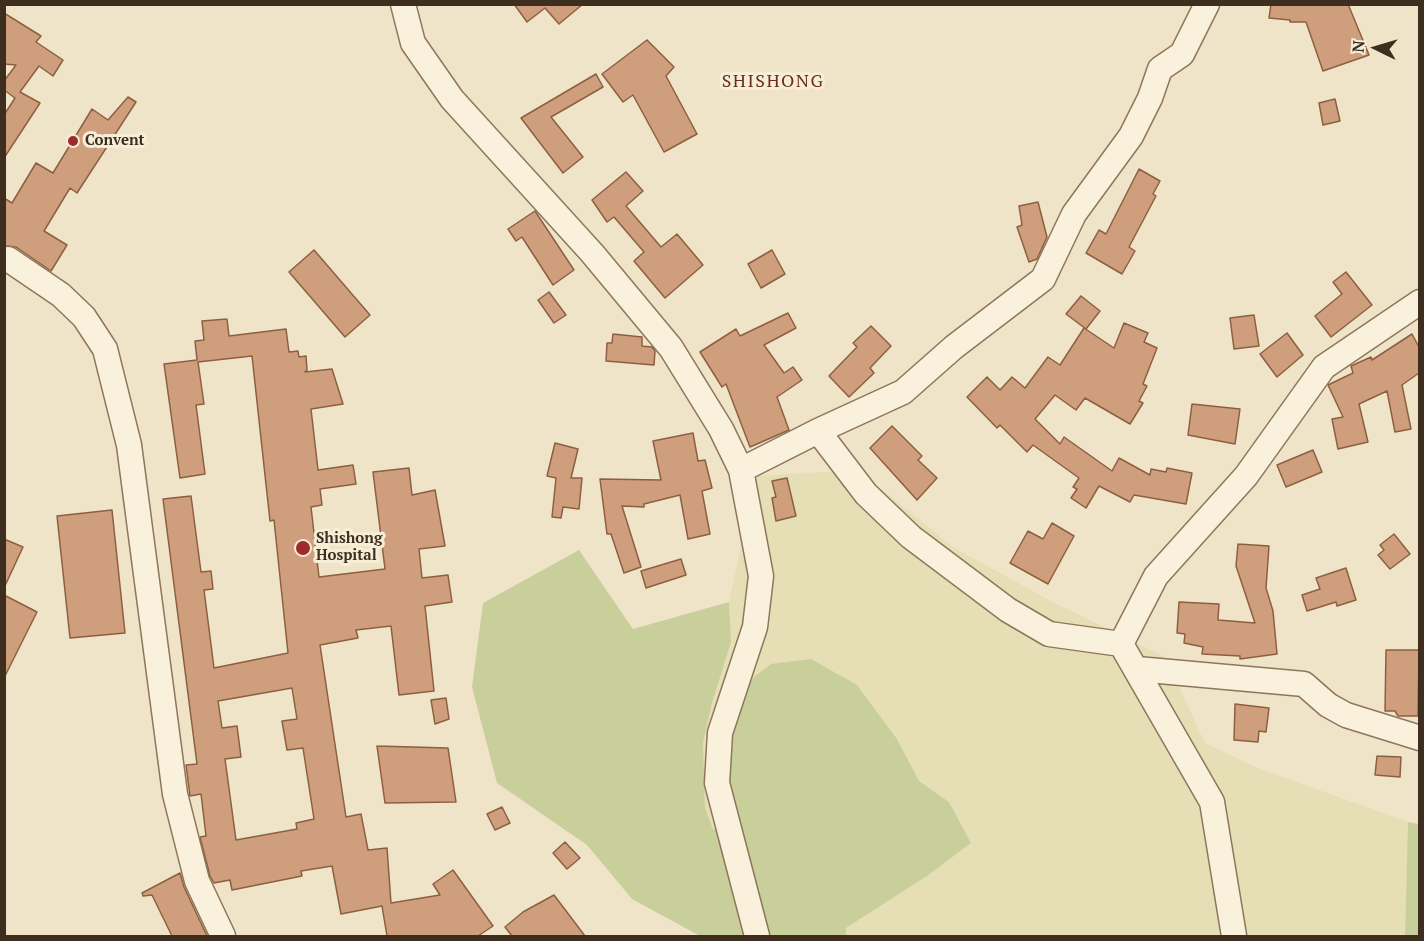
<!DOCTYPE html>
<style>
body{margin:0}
#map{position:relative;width:1424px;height:941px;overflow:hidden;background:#f0e4c8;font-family:"PT Serif",serif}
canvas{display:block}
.frame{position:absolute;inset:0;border:6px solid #3d2e20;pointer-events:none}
.north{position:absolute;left:1346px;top:18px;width:60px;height:60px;-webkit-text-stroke:4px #f7eed8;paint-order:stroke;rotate:275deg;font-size:16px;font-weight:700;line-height:24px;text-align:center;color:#3d2e20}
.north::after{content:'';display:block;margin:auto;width:21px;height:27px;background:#3d2e20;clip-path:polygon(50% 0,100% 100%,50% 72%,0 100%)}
</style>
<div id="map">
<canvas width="1424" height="941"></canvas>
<div class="frame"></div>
<div class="north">N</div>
</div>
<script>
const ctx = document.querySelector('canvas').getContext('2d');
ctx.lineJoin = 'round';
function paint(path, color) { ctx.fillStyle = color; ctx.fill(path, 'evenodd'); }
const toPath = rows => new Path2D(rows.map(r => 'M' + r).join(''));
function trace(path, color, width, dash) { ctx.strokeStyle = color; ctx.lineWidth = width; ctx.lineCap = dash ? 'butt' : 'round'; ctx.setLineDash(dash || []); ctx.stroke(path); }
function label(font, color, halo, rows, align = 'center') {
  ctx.font = font + ' "PT Serif",serif'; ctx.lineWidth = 6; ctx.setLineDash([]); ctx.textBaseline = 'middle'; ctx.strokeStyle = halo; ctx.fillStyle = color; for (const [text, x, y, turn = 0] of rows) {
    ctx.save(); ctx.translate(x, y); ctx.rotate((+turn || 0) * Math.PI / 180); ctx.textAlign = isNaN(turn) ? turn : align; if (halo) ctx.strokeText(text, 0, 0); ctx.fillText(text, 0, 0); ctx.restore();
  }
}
const farmland = toPath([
 [858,470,953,547,1047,599,1165,657,1205,743,1258,768,1408,822,1405,936,846,936,846,928,927,876,971,843,949,802,919,781,897,739,857,685,738,836,713,829,705,808,703,743,712,703,730,642,729,602,757,476]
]);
const green = toPath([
 [579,550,633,629,729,602,731,642,712,703,703,743,705,808,713,829,738,835,721,771,737,700,754,677,771,664,811,659,857,685,897,739,919,781,949,802,971,843,927,876,846,928,846,936,700,936,632,899,587,845,497,783,472,687,483,603],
 [1408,822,1419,824,1419,936,1405,936]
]);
const building = toPath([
 [514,4,583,4,559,24,545,8,527,22,514,4],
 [1271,4,1348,4,1369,55,1323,71,1306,22,1290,22,1290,20,1269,18,1271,4],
 [4,13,41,36,36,42,63,60,53,76,39,66,20,92,40,103,4,158,4,115,15,98,4,90,4,81,16,65,4,64,4,13],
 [647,40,674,67,666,76,697,134,664,152,633,95,623,102,602,74,647,40],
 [596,74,603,87,551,117,583,157,563,173,521,118,596,74],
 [128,97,136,102,77,193,70,188,44,231,67,245,51,271,16,247,4,246,4,198,12,203,36,163,53,173,92,109,108,120,128,97],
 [1335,99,1340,121,1323,125,1319,103,1335,99],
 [1139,169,1160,181,1153,194,1156,196,1129,247,1135,251,1122,274,1086,253,1099,230,1106,234,1139,169],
 [626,172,643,191,626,206,661,247,677,234,703,265,665,298,634,261,644,252,614,217,607,222,592,200,626,172],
 [1038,202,1047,237,1037,259,1029,262,1017,227,1022,225,1019,206,1038,202],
 [535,211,574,270,553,285,522,237,516,241,508,229,535,211],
 [314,250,370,315,345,337,289,272,314,250],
 [772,250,785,274,761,288,748,264,772,250],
 [1346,272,1372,305,1331,337,1315,316,1342,294,1333,282,1346,272],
 [549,292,566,315,554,323,538,300,549,292],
 [1081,296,1100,311,1086,329,1066,314,1081,296],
 [788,313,796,328,764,345,784,373,793,367,802,380,777,397,789,430,750,447,726,384,722,387,700,352,736,329,740,336,788,313],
 [1254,315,1259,346,1234,349,1230,318,1254,315],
 [227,319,229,336,286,329,289,352,298,351,299,357,306,356,307,370,305,372,332,369,343,404,311,409,318,470,353,465,356,484,320,489,322,505,311,507,319,577,385,569,373,472,409,468,412,495,435,490,445,546,419,549,422,578,448,575,452,602,425,606,434,691,399,695,391,626,356,630,358,638,320,645,346,817,361,814,368,850,387,848,391,903,440,895,433,884,453,870,493,926,478,936,387,936,382,906,341,914,332,866,301,871,302,876,232,890,230,880,214,883,210,876,200,837,206,836,201,794,190,796,186,765,197,764,163,499,191,496,201,572,211,571,213,589,204,590,214,668,288,653,274,520,270,521,252,356,198,362,204,404,196,405,205,474,180,478,164,364,197,360,195,341,204,340,202,321,227,319],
 [292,688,297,719,282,721,287,750,303,748,314,819,296,823,297,829,236,840,225,759,241,757,237,726,222,728,218,701,292,688],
 [1124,323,1148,333,1144,342,1157,348,1143,384,1147,386,1139,401,1143,403,1130,424,1085,398,1076,410,1055,395,1035,419,1060,444,1064,437,1112,471,1119,458,1150,475,1151,469,1166,472,1167,468,1192,473,1186,504,1134,495,1130,502,1099,486,1086,508,1071,498,1077,489,1073,487,1079,478,1033,445,1027,452,1000,425,997,428,967,397,987,377,1000,390,1012,377,1025,388,1048,357,1060,365,1084,328,1114,348,1124,323],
 [871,326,891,346,870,368,874,373,849,397,829,376,857,347,853,343,871,326],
 [1287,333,1303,355,1277,377,1260,354,1287,333],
 [613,334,642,337,642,346,652,347,655,351,654,365,606,361,607,343,612,343,613,334],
 [1412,334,1419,347,1419,373,1402,385,1411,429,1395,432,1387,391,1359,404,1368,442,1338,449,1332,419,1343,417,1328,385,1353,373,1351,366,1371,357,1372,360,1412,334],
 [1192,404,1240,409,1235,444,1188,435,1192,404],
 [892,426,922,456,918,460,937,478,917,500,870,448,892,426],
 [693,433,698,461,705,460,712,488,702,491,710,534,688,539,680,495,644,504,644,507,622,506,641,567,624,573,611,534,607,534,600,479,661,480,653,441,693,433],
 [555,443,578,449,571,478,582,478,579,509,563,507,561,518,552,517,556,478,547,476,555,443],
 [1313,450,1322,472,1286,487,1277,465,1313,450],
 [787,478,796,516,776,521,772,498,776,497,772,481,787,478],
 [112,510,125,633,70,638,57,516,112,510],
 [1052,523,1074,536,1048,584,1010,563,1028,531,1043,539,1052,523],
 [1394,534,1410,554,1390,569,1378,555,1384,550,1380,545,1394,534],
 [4,539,23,547,4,588,4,539],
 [1238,544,1269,546,1266,588,1273,611,1277,654,1240,659,1240,656,1202,654,1203,647,1184,643,1185,634,1177,633,1179,602,1219,604,1218,620,1255,623,1236,566,1238,544],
 [681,559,686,575,646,588,641,571,681,559],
 [1346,568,1356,600,1337,606,1336,602,1307,611,1302,595,1320,589,1316,578,1346,568],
 [4,595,37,612,4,678,4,595],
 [1386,650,1419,650,1418,716,1398,716,1395,711,1385,711,1386,650],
 [446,698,449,719,435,724,431,700,446,698],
 [1235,704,1269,708,1266,732,1259,731,1258,742,1234,740,1235,704],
 [377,746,448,748,456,802,385,803,377,746],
 [1377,756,1401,757,1400,777,1375,775,1377,756],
 [502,807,510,823,495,830,487,814,502,807],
 [565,842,580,858,567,869,553,853,565,842],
 [180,873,184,887,207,936,172,936,152,895,143,896,142,893,180,873],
 [554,895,585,936,512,936,505,927,523,912,554,895]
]);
const minor = toPath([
 [403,4,413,43,452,99,592,253,671,348,721,429,741,470,761,576,755,627,720,733,717,783,757,936],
 [8,259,61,295,84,317,105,349,129,445,175,794,197,881,223,936],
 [818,431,903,392,954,347,1043,279,1074,214,1131,136,1150,98,1160,69,1182,54,1207,4],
 [741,470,818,431,866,494,911,537,1008,610,1049,634,1121,644,1212,802,1234,936],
 [1121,644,1156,576,1246,476,1324,367,1420,302],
 [1137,669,1304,684,1328,705,1346,715,1420,738]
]);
const markers = [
 [73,141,6,"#9e2a2b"],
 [303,548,8,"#9e2a2b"]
];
const poiNames = [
 ["Convent",85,141],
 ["Shishong",316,539],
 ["Hospital",316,556]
];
const quarterNames = [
 ["SHISHONG",773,82]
];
paint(farmland, '#e6deb5');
paint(green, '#c9cf9b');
paint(building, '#cf9f7d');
trace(building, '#8d5f41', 1.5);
trace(minor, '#8d765c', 27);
trace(minor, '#faf1dc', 24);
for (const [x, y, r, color] of markers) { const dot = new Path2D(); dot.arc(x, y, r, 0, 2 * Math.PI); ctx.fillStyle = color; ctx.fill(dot); trace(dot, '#f7eed8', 2); }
label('bold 15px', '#3d2e20', '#f7eed8', poiNames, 'left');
ctx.letterSpacing = '1.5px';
label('18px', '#6b2e1e', '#f7eed8', quarterNames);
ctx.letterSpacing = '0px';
</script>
